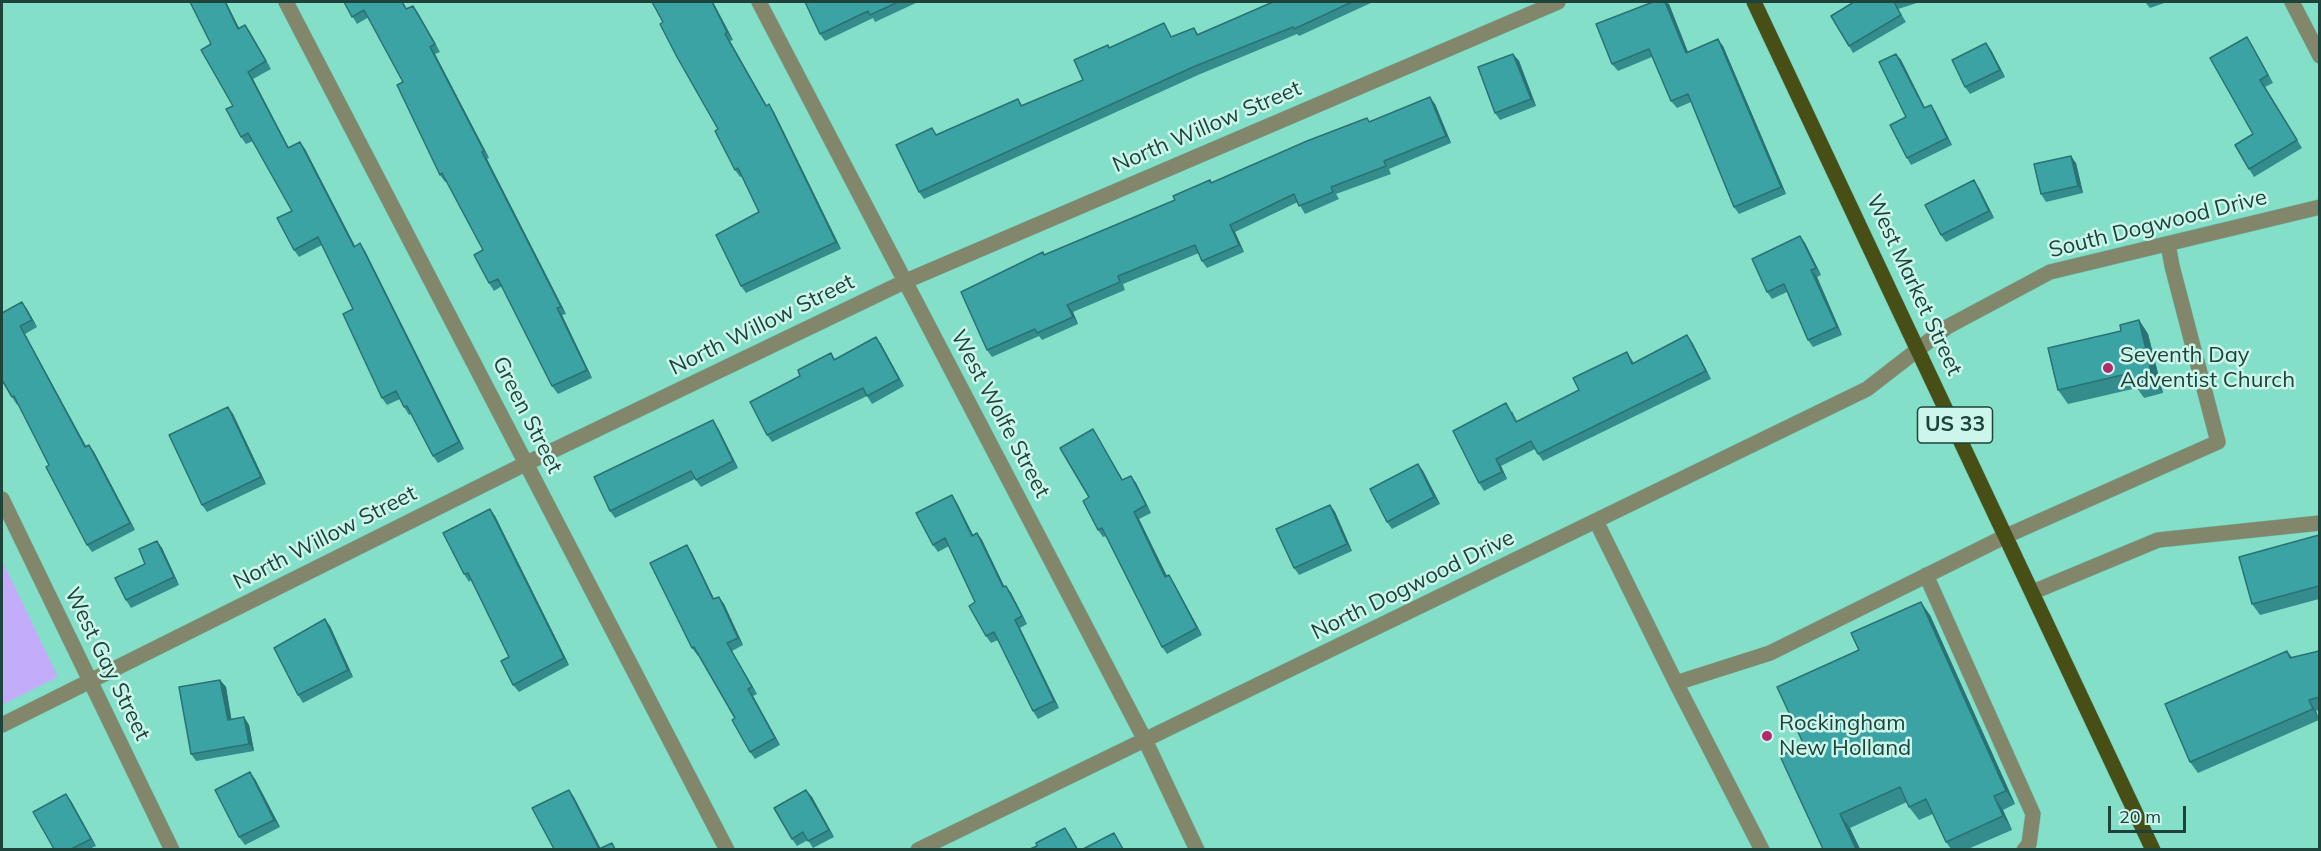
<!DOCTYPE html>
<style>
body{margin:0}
#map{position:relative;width:2321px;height:851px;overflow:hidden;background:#84dfc9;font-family:Mulish,sans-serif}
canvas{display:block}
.frame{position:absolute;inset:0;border:3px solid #1d433a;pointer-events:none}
.scale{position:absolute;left:2108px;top:806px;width:78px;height:27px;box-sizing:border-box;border:3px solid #1d433a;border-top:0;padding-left:8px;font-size:18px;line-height:21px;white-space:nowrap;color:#1d433a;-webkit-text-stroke:4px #ccf6eb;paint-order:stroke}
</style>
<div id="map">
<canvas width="2321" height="851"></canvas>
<div class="frame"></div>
<div class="scale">20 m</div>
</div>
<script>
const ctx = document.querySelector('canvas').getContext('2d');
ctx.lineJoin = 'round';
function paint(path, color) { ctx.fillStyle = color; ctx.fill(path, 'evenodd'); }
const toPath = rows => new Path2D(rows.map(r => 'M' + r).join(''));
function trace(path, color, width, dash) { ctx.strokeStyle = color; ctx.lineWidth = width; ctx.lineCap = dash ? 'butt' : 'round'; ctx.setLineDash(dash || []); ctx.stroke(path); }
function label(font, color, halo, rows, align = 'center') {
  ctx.font = font + ' Mulish,sans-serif'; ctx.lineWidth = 5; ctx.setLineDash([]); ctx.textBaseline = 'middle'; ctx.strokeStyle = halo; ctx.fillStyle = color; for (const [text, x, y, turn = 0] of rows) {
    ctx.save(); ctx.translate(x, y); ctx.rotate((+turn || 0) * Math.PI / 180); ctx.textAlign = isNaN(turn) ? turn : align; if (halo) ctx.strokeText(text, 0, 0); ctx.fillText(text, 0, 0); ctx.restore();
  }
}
const green = toPath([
 [2,560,58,677,2,705]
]);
const minor = toPath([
 [286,2,727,850],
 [759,2,1145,740,1197,850],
 [2292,2,2320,56],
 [2,499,172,850],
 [1596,521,1676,683,1762,850],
 [1926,575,2033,814,2029,844,2024,850],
 [2033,592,2158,540,2320,523],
 [1676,683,1770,653,2006,536,2218,442,2172,266,2168,244],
 [2,725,527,463,906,281,1558,2],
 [918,850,1867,389,1947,327,2050,272,2320,207]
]);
const major = toPath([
 [1754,2,2153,850]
]);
const wall = toPath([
 [226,2,239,28,245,25,271,69,253,79,289,148,305,149,355,246,365,251,464,449,438,463,433,456,411,414,409,415,404,407,400,399,387,405,382,398,353,309,322,245,299,257,294,250,292,211,253,141,246,144,241,137,233,106,211,44],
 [344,2,403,2,407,9,418,13,440,52,435,54,489,158,487,159,566,314,562,315,592,378,558,394,552,386,502,286,494,291,489,283,483,250,446,181,445,182,440,175,403,82,369,17,357,24],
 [652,2,713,2,733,40,730,41,766,105,774,112,841,249,746,293,741,286,759,212,742,176,740,177,735,170,718,129],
 [805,2,918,2,875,22,873,18,825,41,820,34],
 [1273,2,1373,2,1299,36,1297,34,1198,75,924,199,919,192,937,135,1018,99,1022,105,1083,80,1110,48,1164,23,1172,37,1194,28,1198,34],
 [1854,2,1920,2,1898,9,1906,22,1853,53,1849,46],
 [2145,2,2167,2,2150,8],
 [1669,4,1688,52,1723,46,1786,194,1739,214,1734,207,1691,102,1677,108,1671,101,1652,57,1618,71,1612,64],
 [2252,45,2273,83,2265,87,2302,148,2254,177,2249,169,2253,134],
 [1991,50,2005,77,1970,94,1965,87],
 [1513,54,1519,61,1536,106,1500,120,1495,113],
 [1896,54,1901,60,1925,108,1935,111,1952,145,1911,165,1907,158,1906,117],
 [1435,104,1451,143,1389,169,1391,174,1336,194,1339,199,1305,214,1298,202,1235,232,1244,252,1207,268,1202,261,1199,253,1123,284,1125,290,1073,312,1078,324,1042,340,1039,336,992,357,987,350,1045,254,1175,200,1210,180,1212,183,1370,121],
 [2076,163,2083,193,2046,202,2041,194],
 [1979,188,1994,218,1946,242,1941,235],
 [1800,236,1805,243,1821,275,1817,277,1842,335,1813,347,1808,340,1787,292,1772,299,1767,292],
 [27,309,37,327,25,334,86,446,89,445,94,452,135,530,92,552,87,545,49,465,18,404,17,405,12,397,2,313],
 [2139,320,2148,334,2163,393,2144,398,2137,388,2068,404,2058,390,2121,331],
 [876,337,881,344,904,386,872,404,867,396,772,442,767,435,800,376,831,353,835,359],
 [1692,342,1711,379,1543,461,1535,449,1501,466,1507,479,1484,491,1479,483,1512,411,1517,421,1579,390,1627,352,1634,363],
 [228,407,233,414,266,484,207,512,202,505],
 [718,428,738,468,701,487,695,479,615,518,610,511],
 [1098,437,1123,480,1131,476,1136,483,1151,513,1139,519,1167,577,1169,575,1174,583,1202,635,1167,654,1162,647,1106,536,1103,537,1098,530,1089,497],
 [1418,464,1423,471,1440,504,1392,529,1387,522],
 [952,495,957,503,973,535,977,533,982,540,1004,586,1011,593,1027,624,1020,628,1059,708,1038,719,1033,711,998,640,991,643,986,636,975,602,949,546,938,552,933,545],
 [1330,505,1335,512,1352,551,1299,575,1294,568],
 [490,509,495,516,569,665,519,692,513,685,509,657,471,580,469,582,464,574],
 [2319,535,2319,599,2260,615,2252,604],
 [157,541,162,548,179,585,131,608,126,600],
 [687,545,692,553,714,599,719,597,724,604,743,645,732,651,757,694,753,696,780,745,755,759,750,752,735,718,699,655,698,656,692,648],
 [1930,615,2015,804,2003,810,2012,830,1968,849,1951,849,1946,842,1933,814,1919,820,1909,807,1907,802,1850,828,1860,849,1823,849,1804,745],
 [330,626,353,677,303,703,298,695],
 [2287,651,2292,657,2319,651,2319,710,2316,711,2319,720,2198,773,2190,762],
 [220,680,226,687,231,720,244,717,249,725,254,751,196,761,191,754],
 [255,779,280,827,245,845,239,837],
 [806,790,812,797,834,837,813,848,808,840,797,846,792,839],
 [71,801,96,846,89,849,54,849]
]);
const shadedWall = toPath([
 [225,2,226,2,243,36,238,29],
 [712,2,713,2,733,40,727,32],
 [1665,2,1666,2,1669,4,1691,60,1686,53],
 [413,6,418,13,440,52,435,44],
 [245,25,250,32,271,69,266,61],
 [725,34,730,41,771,113,766,106],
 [2247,37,2252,45,2273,83,2268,75],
 [1718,39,1723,46,1786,194,1781,187],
 [1986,43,1991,50,2005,77,2000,70],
 [430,47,435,54,489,158,484,151],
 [1513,54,1519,61,1536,106,1531,99],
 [1896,54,1901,60,1928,114,1924,108],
 [248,72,253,79,293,156,288,148],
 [2260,80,2265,87,2302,148,2297,140],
 [1430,97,1435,104,1451,143,1446,136],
 [769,104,774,112,841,249,836,242],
 [1931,105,1935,111,1952,145,1947,138],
 [300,142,305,149,359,254,354,247],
 [482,152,487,159,566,314,561,307],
 [2071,156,2076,163,2083,193,2078,186],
 [1974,180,1979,188,1994,218,1989,211],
 [1230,225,1235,232,1244,252,1239,245],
 [1800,236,1805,243,1821,275,1816,268],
 [360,243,365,251,464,449,459,442],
 [1811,270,1817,277,1842,335,1837,327],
 [22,302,27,309,37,327,32,320],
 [1067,305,1073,312,1078,324,1073,317],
 [557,308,562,315,592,378,587,370],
 [2139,320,2148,334,2163,393,2153,380],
 [20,326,25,334,90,454,85,447],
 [1687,335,1692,342,1711,379,1706,371],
 [876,337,881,344,904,386,899,379],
 [228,407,233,414,266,484,261,477],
 [713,420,718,428,738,468,733,461],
 [1093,429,1098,437,1127,488,1122,480],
 [89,445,94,452,135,530,130,523],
 [1496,459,1501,466,1507,479,1502,472],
 [1418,464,1423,471,1440,504,1434,497],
 [1131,476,1136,483,1151,513,1146,505],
 [952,495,957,503,977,543,972,536],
 [1330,505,1335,512,1352,551,1347,544],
 [490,509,495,516,569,665,564,658],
 [1134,512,1139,519,1171,584,1165,577],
 [977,533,982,540,1008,594,1003,587],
 [157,541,162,548,179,585,174,577],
 [687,545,692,553,718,607,713,599],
 [1169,575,1174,583,1202,635,1197,628],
 [1006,586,1011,593,1027,624,1022,616],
 [719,597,724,604,743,645,738,638],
 [1921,602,1930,615,2015,804,2006,791],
 [325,619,330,626,353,677,348,670],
 [1015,620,1020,628,1059,708,1054,701],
 [727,643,732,651,757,694,752,687],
 [220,680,226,687,233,728,228,720],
 [748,689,753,696,780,745,775,738],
 [2309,700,2316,711,2319,719,2313,709],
 [244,717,249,725,254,751,249,744],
 [250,772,255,779,280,827,274,820],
 [569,790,574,797,601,849,599,849],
 [806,790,812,797,834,837,829,830],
 [66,794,71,801,96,846,91,839],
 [1994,796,2003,810,2012,830,2003,816],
 [1840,814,1850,828,1860,849,1856,849],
 [1065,828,1070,835,1078,849,1077,849]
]);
const building = toPath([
 [190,2,225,2,238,29,245,25,266,61,248,72,288,148,300,142,354,247,360,243,459,442,433,456,407,406,404,407,396,391,382,398,343,314,353,309,318,237,294,250,277,218,292,211,248,133,241,137,226,109,233,106,201,50,211,44,190,2],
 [344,2,402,2,406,9,413,6,435,44,430,47,484,151,482,152,561,307,557,308,587,370,552,386,498,279,489,283,474,255,483,250,442,173,440,175,397,85,403,82,364,10,352,17,344,2],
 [652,2,712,2,727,32,725,34,766,106,769,104,836,242,741,286,716,235,759,212,738,168,735,170,715,131,718,129,677,57,660,24,663,22,652,2],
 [805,2,898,2,870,15,868,11,820,34,805,2],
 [1273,2,1352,2,1294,29,1293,27,1193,67,919,192,896,145,932,128,936,135,1018,99,1021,106,1083,80,1074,60,1108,45,1109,48,1164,23,1171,37,1194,28,1197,35,1273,2],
 [1653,2,1665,2,1686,53,1718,39,1781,187,1734,207,1688,94,1671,101,1649,49,1612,64,1596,24,1653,2],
 [1854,2,1896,2,1894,2,1901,15,1849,46,1831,16,1854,2],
 [2247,37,2268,75,2260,80,2297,140,2249,169,2235,145,2253,134,2210,58,2247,37],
 [1986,43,2000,70,1965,87,1952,60,1986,43],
 [1513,54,1531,99,1495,113,1478,67,1513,54],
 [1896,54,1924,108,1931,105,1947,138,1907,158,1890,125,1906,117,1879,62,1896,54],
 [1430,97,1446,136,1384,161,1386,166,1331,187,1333,192,1299,206,1294,194,1230,225,1239,245,1202,261,1195,245,1118,276,1120,282,1067,305,1073,317,1037,333,1035,329,987,350,961,292,1043,252,1044,255,1175,200,1173,196,1210,180,1211,183,1307,141,1367,118,1369,122,1430,97],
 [2071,156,2078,186,2041,194,2034,164,2071,156],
 [1974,180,1989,211,1941,235,1925,205,1974,180],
 [1800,236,1816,268,1811,270,1837,327,1808,340,1784,284,1767,292,1752,259,1800,236],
 [22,302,32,320,20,326,85,447,89,445,130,523,87,545,46,467,49,465,14,396,12,397,2,380,2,313,22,302],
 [2139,320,2153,380,2134,384,2131,373,2058,390,2048,348,2121,331,2120,325,2139,320],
 [1687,335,1706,371,1538,454,1531,441,1496,459,1502,472,1479,483,1453,431,1506,403,1516,422,1579,390,1573,378,1627,352,1632,364,1687,335],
 [876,337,899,379,867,396,863,388,767,435,750,402,800,376,798,370,831,353,834,360,876,337],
 [228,407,261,477,202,505,169,435,228,407],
 [713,420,733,461,696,480,691,471,610,511,594,477,713,420],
 [1093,429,1122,480,1131,476,1146,505,1134,512,1165,577,1169,575,1197,628,1162,647,1102,528,1098,530,1083,501,1089,497,1060,448,1093,429],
 [1418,464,1434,497,1387,522,1370,489,1418,464],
 [952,495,972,536,977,533,1003,587,1006,586,1022,616,1015,620,1054,701,1033,711,994,632,986,636,969,606,975,602,945,538,933,545,916,513,952,495],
 [1330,505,1347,544,1294,568,1276,529,1330,505],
 [490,509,564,658,513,685,501,661,509,657,468,573,464,574,443,533,490,509],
 [2319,535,2319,586,2252,604,2239,557,2319,535],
 [157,541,174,577,126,600,115,578,145,564,139,549,157,541],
 [687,545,713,599,719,597,738,638,727,643,752,687,748,689,775,738,750,752,732,720,735,718,694,647,692,648,650,563,687,545],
 [1921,602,2006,791,1994,796,2003,816,1946,842,1926,799,1909,807,1900,787,1840,814,1856,849,1823,849,1780,756,1804,745,1777,687,1859,650,1851,633,1921,602],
 [325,619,348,670,298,695,274,648,325,619],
 [2287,651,2290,658,2319,651,2319,697,2309,700,2313,709,2190,762,2165,704,2287,651],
 [220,680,228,720,244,717,249,744,191,754,179,687,220,680],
 [250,772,274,820,239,837,215,790,250,772],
 [569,790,599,849,612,843,615,849,554,849,532,808,569,790],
 [806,790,829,830,808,841,803,832,792,839,774,808,806,790],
 [66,794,91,839,71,849,54,849,33,812,66,794],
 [1065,828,1077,849,1030,849,1037,846,1036,843,1065,828],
 [1114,833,1123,849,1083,849,1114,833]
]);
const markers = [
 [2108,368,6,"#b22a6b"],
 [1767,736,6,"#b22a6b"]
];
const shields = [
 [1955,425,75]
];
const shieldNames = [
 ["US 33",1955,425]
];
const streetNames = [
 ["North Willow Street",1207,127,-23],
 ["South Dogwood Drive",2158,224,-14],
 ["West Market Street",1914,285,65],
 ["North Willow Street",762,325,-26],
 ["West Wolfe Street",1000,414,62],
 ["Green Street",527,415,63],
 ["North Willow Street",325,538,-27],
 ["North Dogwood Drive",1413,585,-26],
 ["West Gay Street",107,664,64]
];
const poiNames = [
 ["Seventh Day",2120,355],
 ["Adventist Church",2120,380],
 ["Rockingham",1779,723],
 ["New Holland",1779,748]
];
paint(green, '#c3adfb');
trace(minor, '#6dbdaa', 16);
trace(major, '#6dbdaa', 16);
trace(minor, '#82876b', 15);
trace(major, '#474f16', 15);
paint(wall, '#348c8d');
paint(shadedWall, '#2a7273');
paint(building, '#3ca3a4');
trace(building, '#2a7273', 1.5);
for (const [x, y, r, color] of markers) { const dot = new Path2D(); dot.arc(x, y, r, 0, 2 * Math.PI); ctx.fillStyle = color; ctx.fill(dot); trace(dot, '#ccf6eb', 2); }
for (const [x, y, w] of shields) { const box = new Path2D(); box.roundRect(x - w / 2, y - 18, w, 36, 4.5); ctx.fillStyle = '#ccf6eb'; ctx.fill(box); trace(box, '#1d433a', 1.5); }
label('bold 21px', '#1d433a', null, shieldNames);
label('22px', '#1d433a', '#ccf6eb', streetNames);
label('22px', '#1d433a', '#ccf6eb', poiNames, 'left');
</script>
